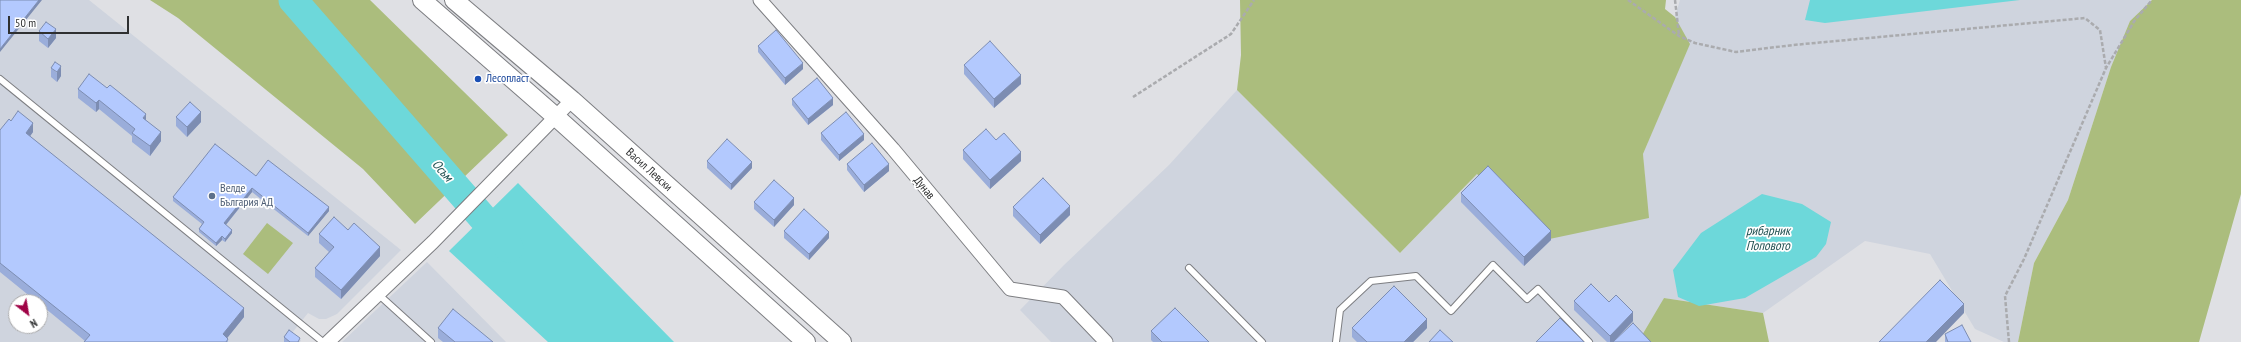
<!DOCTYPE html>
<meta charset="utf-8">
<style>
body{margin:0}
#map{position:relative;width:2241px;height:342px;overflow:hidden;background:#dfe0e4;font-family:"PT Sans Narrow",sans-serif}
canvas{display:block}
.north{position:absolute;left:8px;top:294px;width:40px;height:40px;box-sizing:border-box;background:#fff;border:1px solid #acacad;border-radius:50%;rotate:149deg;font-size:11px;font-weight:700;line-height:16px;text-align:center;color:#2f3031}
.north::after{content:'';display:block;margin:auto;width:14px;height:18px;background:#9f0346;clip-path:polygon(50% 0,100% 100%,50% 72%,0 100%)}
.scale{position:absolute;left:8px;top:16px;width:121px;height:18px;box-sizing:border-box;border:2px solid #2f3031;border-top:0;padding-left:5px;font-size:12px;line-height:14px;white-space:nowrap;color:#2f3031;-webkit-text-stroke:3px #fff;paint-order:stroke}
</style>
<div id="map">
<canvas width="2241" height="342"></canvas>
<div class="north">N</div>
<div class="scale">50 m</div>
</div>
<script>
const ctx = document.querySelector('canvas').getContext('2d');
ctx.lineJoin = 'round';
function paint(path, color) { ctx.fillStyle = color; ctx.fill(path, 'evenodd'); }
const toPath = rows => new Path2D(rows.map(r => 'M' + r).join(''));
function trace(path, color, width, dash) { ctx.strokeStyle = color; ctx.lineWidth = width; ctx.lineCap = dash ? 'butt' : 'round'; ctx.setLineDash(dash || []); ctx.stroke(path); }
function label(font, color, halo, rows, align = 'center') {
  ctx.font = font + ' "PT Sans Narrow",sans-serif'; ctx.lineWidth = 3.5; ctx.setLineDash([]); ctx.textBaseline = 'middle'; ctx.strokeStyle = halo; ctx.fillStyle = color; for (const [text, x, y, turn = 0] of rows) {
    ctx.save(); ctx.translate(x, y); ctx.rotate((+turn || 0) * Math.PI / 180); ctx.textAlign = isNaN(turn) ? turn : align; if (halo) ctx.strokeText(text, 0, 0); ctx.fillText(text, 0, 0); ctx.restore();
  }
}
const built = toPath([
 [0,0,89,0,401,250,337,314,326,319,319,319,308,313,292,333,301,340,300,342,0,342],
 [16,302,40,302,40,326,16,326],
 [1680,0,2152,0,2130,21,2111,67,2068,200,2034,263,2018,342,2004,342,1975,329,1930,254,1865,241,1763,313,1664,298,1646,342,1051,342,1020,310,1064,265,1169,165,1237,90,1400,253,1477,174,1648,218,1643,154,1689,44,1675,17],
 [427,262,506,342,342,342]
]);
const green = toPath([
 [150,0,370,0,508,135,415,224,363,169,178,18],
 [1240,0,1666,0,1665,9,1675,17,1690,44,1643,154,1649,218,1540,241,1477,174,1400,253,1237,90,1241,55],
 [2152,0,2241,0,2241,194,2199,342,2018,342,2034,263,2068,200,2111,67,2130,21],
 [267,223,293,243,268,274,243,254],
 [1664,298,1763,313,1769,342,1646,342,1641,337]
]);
const water = toPath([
 [1810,0,2020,0,1825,23,1805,20],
 [518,183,674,342,548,342,449,251],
 [1762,194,1802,204,1831,222,1826,244,1816,257,1745,298,1699,306,1678,297,1673,270,1701,233]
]);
const river = toPath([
 [293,0,509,248]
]);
const path = toPath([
 [1628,0,1679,36,1695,43,1736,52,1793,45,2085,18,2100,30,2106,68],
 [1675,0,1679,35],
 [1133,97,1231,34,1254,0],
 [2009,342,2005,296,2024,259,2106,68,2135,20,2152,0]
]);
const service = toPath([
 [0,79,323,342],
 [1189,268,1262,342],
 [378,294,431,342],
 [1336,342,1340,310,1371,281,1416,276,1451,311,1493,265,1527,299,1538,289,1589,342]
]);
const minor = toPath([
 [760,0,893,149,1010,289,1063,297,1106,342],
 [328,342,433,242,572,100]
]);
const secondary = toPath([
 [422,0,556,117,806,342],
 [454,0,572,100,842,342]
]);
const wall = toPath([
 [39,31,56,38,48,48,39,41],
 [758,46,803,69,785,85,758,52],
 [964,65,1021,84,994,108,964,74],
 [51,68,61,76,57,82,51,77],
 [78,89,146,120,161,141,150,156,132,142,132,136,99,109,96,112,78,98],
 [792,99,833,105,808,125,792,105],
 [176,117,201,122,187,137,176,126],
 [11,121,33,132,30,136,244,317,227,338,228,342,85,341,40,304,40,302,37,302,0,272,0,130],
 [821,133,864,140,839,161,821,140],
 [996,140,1021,161,990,189,963,159,963,150],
 [707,161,752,168,731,190,707,168],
 [847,164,889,171,864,192,847,170],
 [256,176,329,211,308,236,252,192,226,225,232,233,225,242,222,240,216,246,199,232,199,229,202,224,173,201,173,197],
 [1461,193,1551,240,1524,266,1461,202],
 [754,202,794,205,774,227,754,209],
 [1013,207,1070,215,1040,244,1013,216],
 [348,230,380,256,341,299,315,277,315,268,329,252,319,243,319,234],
 [784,231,829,238,809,260,784,238],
 [1574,301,1609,302,1633,321,1613,342,1607,342,1574,310],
 [438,328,493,342,443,342,438,338],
 [1352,328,1427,328,1413,342,1357,342,1352,337],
 [1151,331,1209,342,1153,342,1151,340],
 [1945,334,1971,342,1945,342],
 [284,337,300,342,284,342]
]);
const shadedWall = toPath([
 [39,0,42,0,0,52,0,49],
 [56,29,56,38,48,48,48,39],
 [803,63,803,69,785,85,785,78],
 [61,66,61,76,57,82,57,72],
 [1021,75,1021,84,994,108,994,99],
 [833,98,833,105,808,125,808,119],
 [99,100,99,109,96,112,96,103],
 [201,112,201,122,187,137,187,127],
 [146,114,146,124,143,118],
 [33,123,33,132,26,142,26,133],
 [161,132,161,141,150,156,150,146],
 [864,134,864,140,839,161,839,155],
 [1021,152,1021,161,990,189,990,180],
 [752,162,752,168,731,190,731,184],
 [889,164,889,171,864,192,864,185],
 [252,188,252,192,224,227,224,223],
 [794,198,794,205,774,227,774,220],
 [1070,206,1070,215,1040,244,1040,235],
 [329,207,329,211,308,236,308,233],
 [232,230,232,233,225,242,225,239],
 [1551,231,1551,240,1524,266,1524,257],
 [829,232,829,238,809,260,809,254],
 [222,236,222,240,216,246,216,243],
 [380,247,380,256,341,299,341,290],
 [1964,304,1964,313,1936,342,1926,342],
 [244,308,244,317,224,342,223,334],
 [1633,312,1633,321,1613,342,1610,342,1610,336],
 [1427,319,1427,328,1413,342,1404,342]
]);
const building = toPath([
 [0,0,39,0,0,49,0,0],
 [46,22,56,29,48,39,39,31,46,22],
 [776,30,803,63,785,78,758,46,776,30],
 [990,41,1021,75,994,99,964,65,990,41],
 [55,62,61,66,57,72,51,68,55,62],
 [89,74,107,88,110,85,146,114,143,118,161,132,150,146,132,133,135,129,99,100,96,103,78,89,89,74],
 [817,78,833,98,808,119,792,99,817,78],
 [190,102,201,112,187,127,176,117,190,102],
 [18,111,33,123,26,133,244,308,223,334,228,339,226,342,84,342,90,335,0,263,0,130,9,119,11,121,18,111],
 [846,112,864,134,839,155,821,133,846,112],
 [986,129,996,140,1004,133,1021,152,990,180,963,150,986,129],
 [727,139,752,162,731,184,707,161,727,139],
 [872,143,889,164,864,185,847,164,872,143],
 [215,144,256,176,268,160,329,207,308,233,252,188,224,223,232,230,225,239,222,236,216,243,199,229,204,222,173,197,215,144],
 [1488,166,1551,231,1524,257,1461,193,1488,166],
 [1043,178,1070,206,1040,235,1013,207,1043,178],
 [774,180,794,198,774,220,754,202,774,180],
 [804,209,829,232,809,254,784,231,804,209],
 [334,217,348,230,354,223,380,247,341,290,315,268,334,247,319,234,334,217],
 [1940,280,1964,304,1926,342,1879,342,1940,280],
 [1591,284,1609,302,1616,295,1633,312,1610,336,1574,301,1591,284],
 [1394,286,1427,319,1404,342,1367,342,1352,328,1394,286],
 [1175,308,1209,342,1162,342,1151,331,1175,308],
 [453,309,493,342,455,342,438,328,453,309],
 [1560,318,1584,342,1536,342,1560,318],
 [1633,323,1651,342,1613,342,1633,323],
 [1962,325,1971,342,1948,342,1945,334,1962,325],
 [289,330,300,338,298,342,290,342,284,337,289,330],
 [1440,330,1453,342,1429,342,1440,330]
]);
const markers = [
 [478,79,4,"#1a4fb4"],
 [212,196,4,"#5c6f8a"]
];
const transitNames = [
 ["Лесопласт",486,79]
];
const streetNames = [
 ["Васил Левски",649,170,42],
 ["Дунав",924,188,51]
];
const serviceNames = [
 ["Велде",220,189],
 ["България АД",220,203]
];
const waterNames = [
 ["Осъм",442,171,49],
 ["рибарник",1768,231],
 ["Поповото",1768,246]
];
paint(built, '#cfd4de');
paint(green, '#abbd7d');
paint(water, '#6dd8da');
trace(river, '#6dd8da', 29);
trace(service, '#7d7e82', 8);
trace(minor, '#7d7e82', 15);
trace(secondary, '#7d7e82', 20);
trace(path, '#aaabae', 2.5, [4, 2]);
trace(service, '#fff', 6);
trace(minor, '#fff', 13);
trace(secondary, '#fff', 18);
paint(wall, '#9aadda');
paint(shadedWall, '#7d8db2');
paint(building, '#b3c9fe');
trace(building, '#7d8db2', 1);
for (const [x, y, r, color] of markers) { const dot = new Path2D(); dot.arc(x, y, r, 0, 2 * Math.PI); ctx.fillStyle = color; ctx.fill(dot); trace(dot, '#fff', 1.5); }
label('12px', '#164399', '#fff', transitNames, 'left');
label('12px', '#2f3031', '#fff', streetNames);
label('12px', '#4e5e75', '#fff', serviceNames, 'left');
label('italic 13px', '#215152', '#fff', waterNames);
</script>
